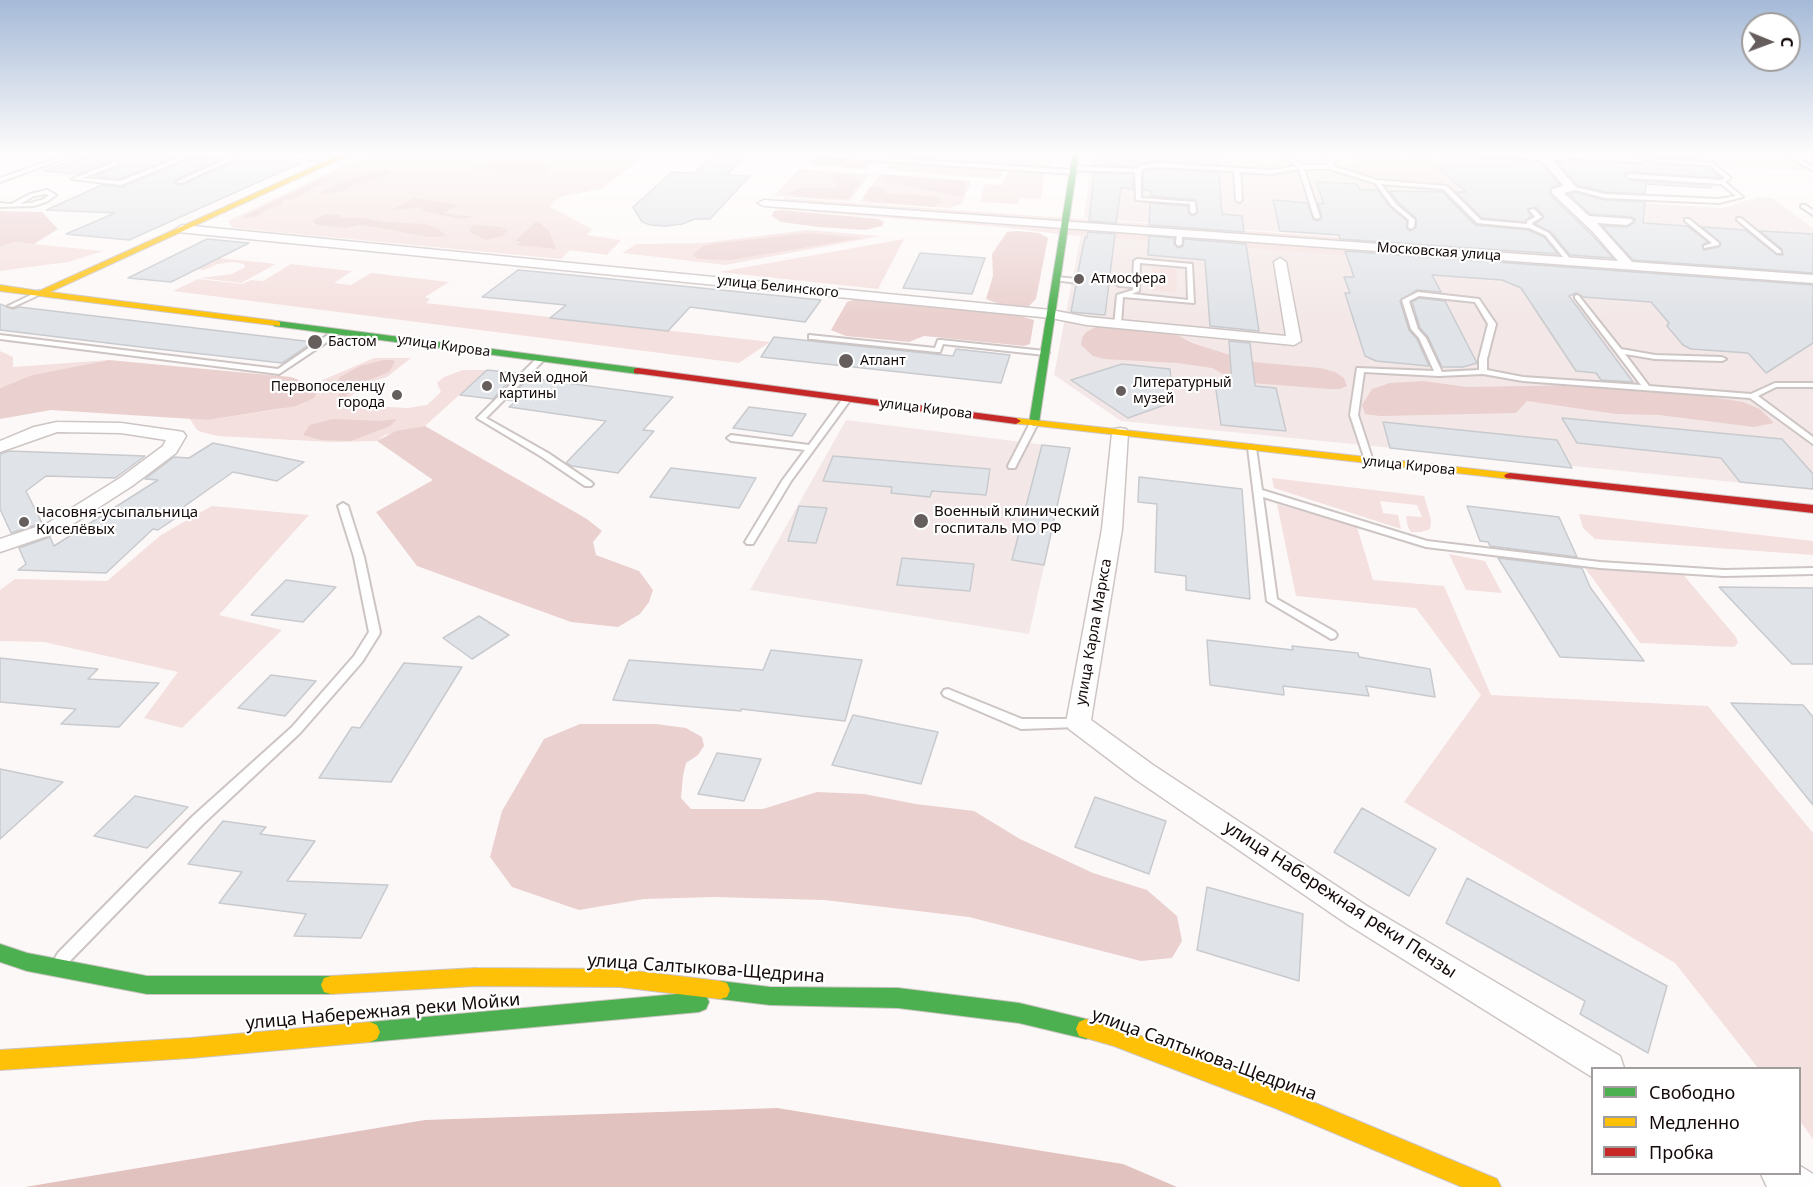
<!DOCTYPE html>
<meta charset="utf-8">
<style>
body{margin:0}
#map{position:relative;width:1813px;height:1187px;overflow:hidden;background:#fdf8f8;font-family:"Noto Sans",sans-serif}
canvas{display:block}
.legend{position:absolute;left:1591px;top:1067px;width:210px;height:108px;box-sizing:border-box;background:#fff;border:2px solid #a19d9d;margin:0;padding:8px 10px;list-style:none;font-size:18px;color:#140a09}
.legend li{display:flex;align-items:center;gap:12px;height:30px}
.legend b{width:30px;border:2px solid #a19d9d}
.north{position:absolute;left:1741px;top:12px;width:60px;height:60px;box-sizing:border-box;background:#fff;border:2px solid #a19d9d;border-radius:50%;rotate:91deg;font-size:16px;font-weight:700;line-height:24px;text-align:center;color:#140a09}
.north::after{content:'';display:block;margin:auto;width:21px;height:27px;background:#665d5d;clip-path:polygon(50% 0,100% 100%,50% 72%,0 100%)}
</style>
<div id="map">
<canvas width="1813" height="1187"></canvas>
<ul class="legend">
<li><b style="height:8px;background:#4caf50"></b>Свободно</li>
<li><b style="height:8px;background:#ffc107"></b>Медленно</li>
<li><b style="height:8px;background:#c62828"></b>Пробка</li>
</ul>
<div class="north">С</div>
</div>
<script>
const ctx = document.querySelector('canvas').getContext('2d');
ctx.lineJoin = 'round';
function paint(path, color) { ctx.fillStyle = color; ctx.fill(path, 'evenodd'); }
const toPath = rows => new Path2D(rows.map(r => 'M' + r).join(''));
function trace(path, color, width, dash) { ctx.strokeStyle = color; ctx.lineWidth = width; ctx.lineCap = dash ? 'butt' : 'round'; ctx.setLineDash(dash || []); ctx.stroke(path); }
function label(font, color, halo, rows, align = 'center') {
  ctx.font = font + ' "Noto Sans",sans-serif'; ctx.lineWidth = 4.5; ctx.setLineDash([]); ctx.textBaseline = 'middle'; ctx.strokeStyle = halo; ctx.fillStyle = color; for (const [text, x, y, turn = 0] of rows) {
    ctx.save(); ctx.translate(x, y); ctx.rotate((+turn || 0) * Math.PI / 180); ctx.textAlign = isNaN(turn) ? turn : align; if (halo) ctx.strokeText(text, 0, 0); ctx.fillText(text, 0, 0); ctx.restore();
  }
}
const built = toPath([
 [843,153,1056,153,1051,167],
 [1092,153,1791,153,1813,167,1813,171,1594,159,1560,161,1583,188,1598,189,1610,201,1723,208,1758,197,1772,198,1813,228,1813,270,1084,218],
 [1081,235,1813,288,1813,490,1121,421,1054,375],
 [846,420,1070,448,1029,634,750,590]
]);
const green = toPath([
 [371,153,649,153,601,189,563,196,554,202,550,207,592,229,587,235,621,240,607,255,570,250,561,259,233,228,228,221],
 [1356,153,1412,159,1410,153,1427,153,1445,184,1366,176,1351,168,1357,156],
 [904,163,1004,170,999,179,899,171,886,168,889,165],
 [799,169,870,174,850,201,774,196],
 [1008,171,1044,174,1041,199,1020,198,1018,204,980,202,985,184,1002,185],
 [880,174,971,181,962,204,949,208,860,202],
 [784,198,1813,271,1813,289,1068,235,1002,227,775,209],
 [807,230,881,236,725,265,622,253,636,244,703,243],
 [904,239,878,289,719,272],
 [14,242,103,251,68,262,0,271,0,247],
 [218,258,276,264,241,283,200,278,232,274,245,267,244,264,233,262,218,264,204,270,195,269],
 [291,264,352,271,334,283,351,285,371,273,449,282,425,297,430,299,426,303,770,342,739,363,173,291,198,279,242,284,251,280,263,281],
 [1152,267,1177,269,1176,292,1151,290],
 [0,351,13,357,13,367,109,360,32,375,0,388],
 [374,358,411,358,387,377,367,383,349,398,357,403,370,406,408,408,427,405,441,392,437,383,444,377,463,370,487,370,425,426,385,435,377,441,332,442,217,436,198,431,189,418,208,420,279,409,318,388,311,385],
 [1272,478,1424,496,1431,520,1430,529,1421,532,1411,532,1408,527,1406,516,1422,517,1417,505,1380,501,1383,513,1398,515,1401,529,1274,488],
 [1277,504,1357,527,1373,580,1444,586,1491,695,1708,706,1813,833,1813,1139,1800,1121,1800,1068,1758,1068,1675,963,1404,802,1481,695,1416,608,1296,596],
 [212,506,309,515,219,615,282,630,182,728,144,718,178,672,44,642,0,641,0,590,15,579,107,581,161,535],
 [1579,514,1813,541,1813,555,1595,539,1583,528],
 [1449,554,1485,561,1502,593,1466,590],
 [1585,568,1681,572,1736,637,1738,643,1734,647,1640,643]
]);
const forest = toPath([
 [840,158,855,158,871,164,863,169,847,168,838,166,818,166,808,162,817,159],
 [540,159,547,172,472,168,474,165],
 [384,170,391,172,369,181,355,183,352,187,342,191,323,195,319,194,338,183],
 [835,173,845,173,861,181,848,199,812,198,788,194,800,188,836,188,839,184,831,176],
 [888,175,964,181,966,190,962,196,955,196,882,180],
 [321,179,332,180,310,188,311,190,294,199,283,200,283,204,262,212,258,216,244,218,244,216],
 [877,186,885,190,885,193,939,197,941,202,933,207,869,201,863,198,870,187],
 [414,198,455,204,457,206,443,213,475,217,459,219,420,210,425,207,389,211],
 [781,210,879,219,884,222,882,226,865,230,818,227,781,222,772,216,774,211],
 [0,211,42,212,58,229,34,244,14,242,0,247],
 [325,214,341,215,341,218,364,218,385,222,425,224,438,228,445,236,430,237,361,225,345,228,318,225,312,221],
 [537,221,549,231,556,249,516,245,521,242,515,241],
 [474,225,500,227,508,230,502,236,486,240,471,233,469,229],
 [1018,231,1039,233,1048,238,1036,299,1028,307,999,304,986,299,993,276,992,254,1007,232],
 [809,233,862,238,730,260,698,259,693,254,703,246,719,243],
 [856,299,1013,314,1034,320,1030,344,1024,346,924,336,909,342,846,336,831,330,847,302],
 [1096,327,1109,327,1177,335,1192,343,1252,362,1320,368,1335,372,1344,378,1347,386,1340,389,1329,389,1251,383,1234,380,1212,368,1177,363,1104,359,1093,356,1081,345,1082,338,1086,332],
 [109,360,291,377,319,388,314,398,296,406,208,420,51,410,0,419,0,388,32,375],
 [384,360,393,360,395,362,389,372,356,385,345,397,337,399,342,389,336,383,340,377,360,366],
 [1423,381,1467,387,1581,385,1687,393,1743,402,1760,409,1774,423,1754,427,1659,415,1616,414,1527,401,1516,413,1380,416,1365,414,1362,405,1372,389,1390,383],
 [333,419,381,421,397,419,390,426,351,441,321,440,303,435,310,425],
 [425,426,587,519,602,531,593,542,596,555,639,571,653,590,649,602,640,614,618,627,571,622,417,566,376,512,433,480,377,441,396,431],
 [580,724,656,724,686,728,702,737,704,746,698,755,686,763,683,776,681,798,691,809,763,809,817,792,864,794,916,804,974,811,1020,839,1093,873,1147,890,1177,916,1182,941,1172,958,1141,961,969,917,824,900,714,897,644,899,579,910,512,887,490,857,502,811,544,739]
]);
const water = toPath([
 [777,1108,1123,1164,1177,1187,25,1187,425,1120]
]);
const building = toPath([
 [93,153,153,153,179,156,120,179,95,176,118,167,119,164,116,160,78,174,43,171,93,153],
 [715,153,748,153,727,175,750,176,710,219,695,219,682,224,666,226,651,225,642,222,633,207,672,172,694,173,715,153],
 [1097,153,1195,153,1195,156,1218,157,1218,165,1157,161,1140,164,1136,167,1095,165,1097,153],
 [1598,153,1689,153,1699,160,1654,157,1650,162,1652,164,1708,167,1721,178,1629,172,1624,175,1629,180,1709,185,1712,188,1646,184,1645,194,1605,192,1577,185,1557,162,1576,160,1641,164,1646,161,1641,156,1598,153],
 [1441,154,1540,162,1560,185,1550,188,1550,195,1591,234,1613,258,1570,255,1551,232,1535,224,1544,217,1536,207,1527,209,1531,216,1525,222,1482,218,1456,192,1466,192,1438,168,1450,168,1441,154],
 [195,157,221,159,175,180,174,183,182,185,235,161,246,162,253,159,301,163,129,240,66,234,115,213,46,210,102,185,122,187,195,157],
 [1157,169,1219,172,1222,214,1242,216,1244,232,1149,225,1150,203,1188,206,1188,212,1192,216,1198,212,1195,200,1151,196,1151,191,1143,190,1143,172,1157,169],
 [1094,173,1133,174,1133,189,1121,188,1116,223,1089,221,1094,173],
 [1316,182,1357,184,1360,190,1378,190,1390,207,1407,221,1406,227,1410,231,1416,227,1416,218,1398,202,1389,191,1442,192,1475,225,1528,230,1544,237,1558,254,1340,239,1339,235,1280,231,1273,200,1307,203,1313,219,1318,221,1322,218,1318,203,1324,204,1316,182],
 [1575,192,1605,200,1645,202,1643,223,1687,226,1708,242,1702,245,1704,250,1719,247,1721,243,1702,227,1745,230,1777,255,1783,255,1782,249,1760,231,1813,234,1813,273,1633,260,1602,226,1627,227,1634,223,1635,219,1631,217,1590,214,1569,194,1575,192],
 [1088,232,1115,234,1105,315,1071,312,1076,285,1082,282,1077,277,1085,237,1087,238,1088,232],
 [1149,236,1174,238,1174,244,1178,248,1183,246,1184,239,1246,244,1259,331,1210,326,1205,260,1148,255,1149,236],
 [207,239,249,243,171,282,128,278,207,239],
 [1345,251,1813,285,1813,343,1766,373,1748,353,1691,349,1683,345,1667,326,1669,323,1651,302,1583,297,1576,293,1569,296,1633,382,1601,380,1596,373,1576,371,1521,288,1502,280,1432,275,1441,292,1417,290,1400,301,1409,330,1417,339,1429,366,1376,361,1365,356,1345,293,1350,293,1344,277,1354,277,1345,251],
 [920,253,985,258,972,294,903,288,920,253],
 [518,270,561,274,821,300,805,322,690,307,668,331,550,318,566,305,482,297,518,270],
 [1419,298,1445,301,1477,363,1463,367,1442,367,1428,337,1420,328,1412,302,1419,298],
 [0,304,13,309,19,307,313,342,282,363,149,348,0,330,0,304],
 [774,337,953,356,956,349,1010,355,1001,383,761,357,774,337],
 [1229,341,1250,343,1255,386,1276,388,1286,431,1221,425,1215,383,1232,384,1229,341],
 [1122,364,1170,369,1173,402,1128,418,1071,380,1122,364],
 [487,370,517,373,493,399,460,395,487,370],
 [529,378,673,397,643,430,654,431,618,473,572,466,566,463,606,421,509,407,516,401,507,400,529,378],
 [749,407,806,414,792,436,733,428,749,407],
 [1562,418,1782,439,1813,474,1813,489,1740,482,1721,458,1577,443,1562,418],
 [1383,422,1557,440,1572,468,1390,448,1383,422],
 [213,443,304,462,277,481,233,472,182,508,189,509,158,530,153,529,106,573,18,570,26,564,19,548,50,537,54,546,158,480,145,479,174,457,189,458,213,443],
 [1042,445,1070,448,1044,565,1012,560,1042,445],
 [9,451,145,456,115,478,46,476,26,491,42,523,11,533,0,509,0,454,9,451],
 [833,456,990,469,986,495,932,491,930,497,891,493,892,487,823,481,833,456],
 [671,468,756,478,739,508,650,497,671,468],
 [1139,477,1242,489,1250,599,1186,590,1186,576,1155,572,1157,504,1138,502,1139,477],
 [799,506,827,508,816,543,788,541,799,506],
 [1467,506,1559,517,1577,557,1490,546,1488,542,1480,541,1467,506],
 [902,558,974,564,970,591,897,585,902,558],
 [1498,558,1582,568,1590,587,1644,661,1560,657,1498,558],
 [286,580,336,587,303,622,251,615,286,580],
 [1719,587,1813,588,1813,664,1792,664,1719,587],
 [479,616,509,635,472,659,443,638,479,616],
 [1207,640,1293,650,1292,646,1358,653,1359,657,1430,669,1435,697,1366,686,1369,696,1283,686,1284,695,1210,685,1207,640],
 [771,650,862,660,845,721,741,709,741,711,613,700,629,660,763,670,771,650],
 [0,658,98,669,88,679,159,683,119,727,61,724,76,709,0,702,0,658],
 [404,663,462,667,391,782,319,778,352,727,360,728,404,663],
 [271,675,316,681,285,716,238,708,271,675],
 [1731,703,1803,705,1813,717,1813,805,1731,703],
 [853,715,938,732,921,784,832,765,853,715],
 [717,753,761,759,744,801,698,794,717,753],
 [0,769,63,782,0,839,0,769],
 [135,796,188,807,147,848,94,836,135,796],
 [1095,797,1166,821,1149,874,1075,847,1095,797],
 [1362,808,1436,849,1409,896,1334,852,1362,808],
 [223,821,266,827,260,834,315,841,287,881,388,885,361,938,294,936,306,914,219,903,242,872,188,864,223,821],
 [1467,878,1667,986,1648,1053,1580,1014,1585,1001,1446,923,1467,878],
 [1207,887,1303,914,1299,981,1197,950,1207,887]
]);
const lane = toPath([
 [72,153,79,153,0,182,0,178,72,153],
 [192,153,199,153,121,185,72,179,115,162,117,165,82,178,120,181,192,153],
 [241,153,247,153,181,183,176,182,241,153],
 [808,153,1074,170,1077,172,1074,174,810,156,808,153],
 [1327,153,1332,153,1335,161,1332,166,1377,180,1447,186,1481,220,1527,224,1527,221,1535,217,1529,210,1534,209,1542,217,1532,223,1533,225,1549,233,1572,261,1567,262,1545,235,1529,228,1477,223,1443,189,1381,184,1396,204,1415,220,1414,227,1411,229,1408,227,1409,220,1392,206,1375,183,1329,169,1304,169,1320,217,1317,219,1314,217,1299,169,1271,174,1240,172,1242,200,1239,202,1236,200,1234,171,1157,167,1144,168,1141,171,1141,198,1195,202,1196,212,1193,214,1190,212,1190,204,1136,200,1135,172,1074,170,1071,168,1074,166,1137,169,1140,166,1157,163,1271,170,1297,166,1285,158,1287,155,1302,165,1327,165,1329,161,1327,153],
 [1461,153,1546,156,1576,154,1641,158,1644,160,1641,162,1576,158,1546,160,1461,153],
 [1785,153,1791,153,1813,167,1813,171,1785,153],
 [1654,159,1712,163,1730,177,1730,179,1725,182,1743,197,1719,203,1605,198,1568,188,1571,186,1605,194,1719,199,1736,196,1721,184,1629,178,1626,176,1629,174,1721,180,1725,178,1709,165,1652,162,1654,159],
 [47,190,56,195,48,201,34,206,0,207,0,203,11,204,30,194,47,190],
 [46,194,49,195,44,199,31,203,20,204,34,196,46,194],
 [1801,205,1805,205,1813,210,1813,215,1801,207,1801,205],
 [1737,218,1741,218,1781,251,1781,253,1777,253,1737,220,1737,218],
 [1685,219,1689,219,1719,243,1719,245,1704,248,1704,246,1712,243,1685,221,1685,219],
 [1177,232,1182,233,1182,244,1179,246,1176,244,1177,232],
 [1137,259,1192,264,1194,303,1123,297,1121,324,1114,326,1117,295,1133,290,1133,287,1119,286,1116,284,1119,282,1133,283,1134,261,1137,259],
 [1140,263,1187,267,1188,300,1132,294,1139,291,1140,263],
 [1057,277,1077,279,1080,281,1077,283,1055,280,1054,279,1057,277],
 [39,291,42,293,41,294,13,307,8,306,39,291],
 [1418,292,1479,299,1496,324,1487,359,1487,370,1523,377,1641,385,1575,298,1575,296,1577,295,1579,296,1621,349,1655,355,1722,357,1726,359,1722,361,1655,359,1625,354,1649,386,1751,394,1775,383,1813,383,1813,387,1776,387,1758,396,1813,437,1813,444,1750,398,1523,381,1483,374,1439,376,1364,372,1358,415,1373,461,1369,464,1366,463,1350,415,1357,368,1434,371,1419,338,1411,329,1402,300,1418,292],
 [1419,296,1475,302,1488,324,1479,359,1479,370,1442,372,1426,338,1418,329,1409,301,1419,296],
 [335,330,342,332,279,374,0,339,0,335,278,369,335,330],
 [809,335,935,348,938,340,941,340,1045,351,1049,353,1045,355,943,344,940,352,937,352,812,339,809,339,809,335],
 [538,357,545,359,486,418,548,453,591,482,593,484,591,486,585,486,542,457,477,418,538,357],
 [844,397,847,397,851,399,791,481,753,544,747,544,745,542,782,481,805,450,731,441,727,438,731,435,809,445,844,397],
 [1034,420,1038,423,1016,466,1015,468,1009,468,1008,466,1030,423,1034,420],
 [1252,445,1256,448,1262,490,1427,541,1600,562,1724,570,1813,568,1813,574,1724,576,1600,568,1426,547,1263,497,1277,599,1335,632,1337,635,1335,638,1331,639,1267,601,1248,448,1252,445],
 [343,503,348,506,364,557,380,632,379,635,362,662,300,733,203,824,68,963,63,965,58,963,55,958,58,953,193,816,292,727,354,656,369,632,354,557,338,506,343,503],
 [948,689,1022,719,1078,719,1082,720,1084,723,1082,726,1078,727,1021,729,944,696,942,693,944,690,948,689]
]);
const street = toPath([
 [266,153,306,153,337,156,342,159,337,162,271,156,266,153],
 [1535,153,1546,153,1575,186,1575,190,1564,193,1589,216,1631,219,1633,221,1627,225,1597,223,1632,262,1813,275,1813,283,764,206,758,203,764,200,1618,261,1593,232,1552,193,1552,189,1564,186,1535,153],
 [182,225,1051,310,1087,317,1286,336,1274,262,1280,258,1286,262,1301,341,1294,345,1087,325,1051,318,178,232,176,229,182,225],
 [57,422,121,423,177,431,183,432,186,436,176,453,132,486,62,531,0,552,0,539,48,523,120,478,163,446,166,440,121,433,57,432,0,452,0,441,34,427,57,422],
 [1120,428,1126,429,1128,433,1122,529,1091,720,1153,765,1367,906,1620,1056,1624,1068,1592,1068,1592,1077,1347,924,1135,779,1069,729,1066,723,1102,529,1112,433,1114,429,1120,428],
 [1800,1166,1813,1174,1813,1187,1767,1187,1761,1174,1800,1174,1800,1166]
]);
const fast = toPath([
 [1073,153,1079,153,1039,423,1034,426,1029,423,1073,153],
 [277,321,638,368,643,371,638,374,274,326,274,322,277,321],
 [0,944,27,953,147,976,331,976,338,978,341,985,338,992,331,994,147,994,27,971,0,962,0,944],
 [720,981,770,987,898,988,1019,1003,1086,1019,1093,1022,1096,1029,1093,1036,1086,1039,1019,1023,898,1008,770,1005,720,999,713,997,710,990,713,983,720,981],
 [699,992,706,995,709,1002,706,1009,699,1012,370,1042,363,1039,360,1032,363,1025,370,1022,699,992]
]);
const slow = toPath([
 [344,153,353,153,50,292,277,321,280,322,280,326,0,291,0,285,39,291,344,153],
 [1016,418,1510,473,1516,476,1510,479,1012,423,1012,419,1016,418],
 [476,968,619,969,720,981,727,983,730,990,727,997,720,999,619,987,476,986,331,994,324,992,321,985,324,978,331,976,476,968],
 [1086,1019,1114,1026,1277,1087,1497,1179,1501,1187,1462,1187,1275,1108,1114,1046,1079,1036,1076,1029,1079,1022,1086,1019],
 [370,1022,377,1025,380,1032,377,1039,370,1042,191,1058,0,1070,0,1050,191,1038,370,1022]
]);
const jam = toPath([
 [638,368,1016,418,1021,421,1016,424,634,373,634,369,638,368],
 [1510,473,1813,505,1813,513,1506,478,1504,476,1506,474,1510,473]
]);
const markers = [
 [1079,279,6,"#665d5d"],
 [315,342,8,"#665d5d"],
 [846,361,8,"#665d5d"],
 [487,386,6,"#665d5d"],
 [1121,391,6,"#665d5d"],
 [397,395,6,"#665d5d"],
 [921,521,8,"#665d5d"],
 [24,522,6,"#665d5d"]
];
const farStreetnames = [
 ["Московская улица",1439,252,4],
 ["улица Белинского",778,287,6],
 ["улица Кирова",444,346,8],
 ["улица Кирова",926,409,7],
 ["улица Кирова",1409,466,6]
];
const farPoinames = [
 ["Атмосфера",1091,279],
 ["Бастом",328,342],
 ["Атлант",860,361],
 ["Музей одной",499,378],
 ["картины",499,394],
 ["Литературный",1133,383],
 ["музей",1133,399],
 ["Первопоселенцу",385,387,"right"],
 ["города",385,403,"right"]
];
const poiNames = [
 ["Военный клинический",934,512],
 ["госпиталь МО РФ",934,529],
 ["Часовня-усыпальница",36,513],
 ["Киселёвых",36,530]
];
const streetNames = [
 ["улица Карла Маркса",1094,632,-80]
];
const nearStreetnames = [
 ["улица Набережная реки Пензы",1340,900,33],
 ["улица Салтыкова-Щедрина",706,969,4],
 ["улица Набережная реки Мойки",383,1012,-5],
 ["улица Салтыкова-Щедрина",1204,1055,20]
];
paint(built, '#f3e8e7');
paint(green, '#f4e0de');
paint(forest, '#ead0ce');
paint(water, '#e2c2bf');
paint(building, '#e0e3e7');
trace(building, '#c8cace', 1.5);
trace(lane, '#cdc5c4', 4);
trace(street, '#cdc5c4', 3);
trace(fast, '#cdc5c4', 2);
trace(slow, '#cdc5c4', 2);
trace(jam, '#cdc5c4', 2);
paint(lane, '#fffefe');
paint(street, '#fffefe');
paint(fast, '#4caf50');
paint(slow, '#ffc107');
paint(jam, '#c62828');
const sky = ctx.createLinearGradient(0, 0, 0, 319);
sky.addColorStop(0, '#a5bad8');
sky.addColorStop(0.48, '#fefcfc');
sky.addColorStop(1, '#fefcfc00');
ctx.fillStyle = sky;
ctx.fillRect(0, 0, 1813, 319);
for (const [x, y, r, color] of markers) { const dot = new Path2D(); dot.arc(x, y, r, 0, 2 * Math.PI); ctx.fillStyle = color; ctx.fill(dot); trace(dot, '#fff', 2); }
label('14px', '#140a09', '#fff', farStreetnames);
label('14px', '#140a09', '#fff', farPoinames, 'left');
label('15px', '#140a09', '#fff', poiNames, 'left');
label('15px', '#140a09', '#fff', streetNames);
label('18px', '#140a09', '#fff', nearStreetnames);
</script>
